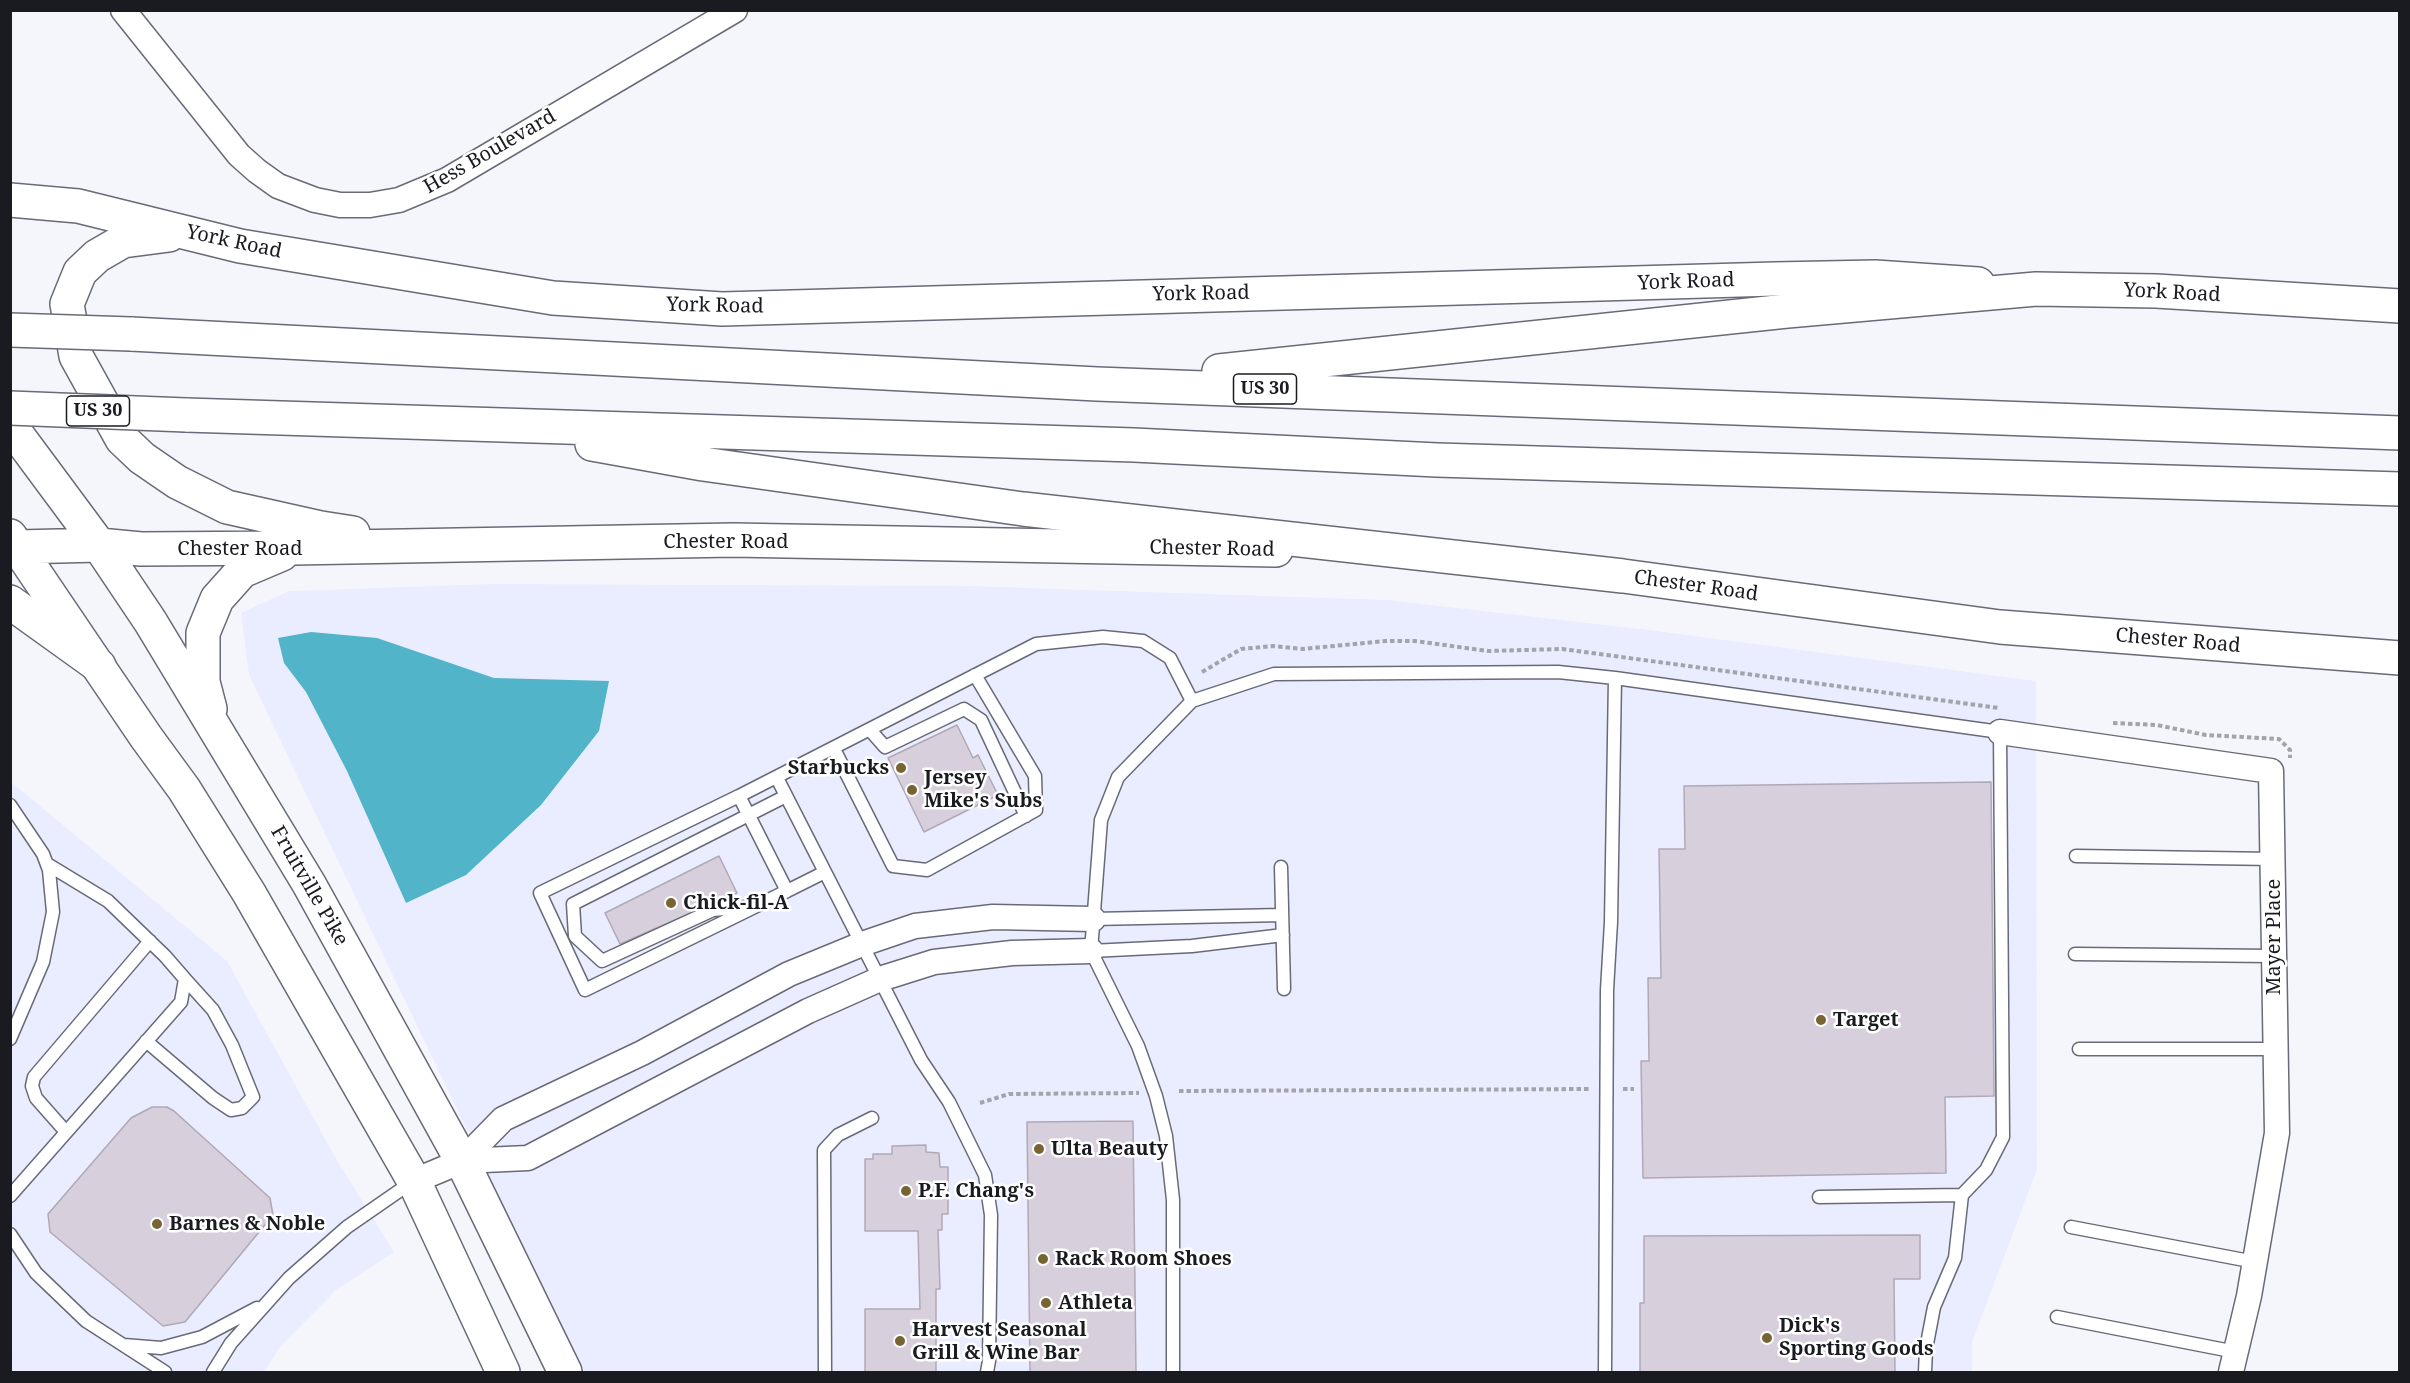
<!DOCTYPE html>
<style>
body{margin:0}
#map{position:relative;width:2410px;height:1383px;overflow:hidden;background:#f5f6fc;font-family:"Noto Serif",serif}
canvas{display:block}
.frame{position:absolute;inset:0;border:12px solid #1a1b20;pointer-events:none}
</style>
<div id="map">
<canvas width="2410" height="1383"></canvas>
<div class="frame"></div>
</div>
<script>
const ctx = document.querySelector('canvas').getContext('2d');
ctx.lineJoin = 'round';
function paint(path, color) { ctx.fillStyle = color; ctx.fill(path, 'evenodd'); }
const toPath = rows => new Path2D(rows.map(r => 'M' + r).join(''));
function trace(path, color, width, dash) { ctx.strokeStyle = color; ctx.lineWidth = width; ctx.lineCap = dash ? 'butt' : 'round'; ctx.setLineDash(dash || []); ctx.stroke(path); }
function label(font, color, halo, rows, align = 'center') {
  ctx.font = font + ' "Noto Serif",serif'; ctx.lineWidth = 5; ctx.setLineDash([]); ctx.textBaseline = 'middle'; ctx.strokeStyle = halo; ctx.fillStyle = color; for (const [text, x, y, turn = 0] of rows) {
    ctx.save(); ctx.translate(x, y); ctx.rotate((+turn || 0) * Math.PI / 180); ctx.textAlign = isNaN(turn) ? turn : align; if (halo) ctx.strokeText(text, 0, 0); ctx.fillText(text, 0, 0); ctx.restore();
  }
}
const built = toPath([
 [492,584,969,586,1387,600,1649,630,2036,681,2037,1169,1972,1342,1972,1372,583,1372,249,675,241,613,289,591],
 [10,781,227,961,335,1157,394,1252,336,1290,280,1347,264,1372,11,1372]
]);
const water = toPath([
 [311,632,377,638,494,678,609,681,599,731,541,805,466,875,406,903,347,771,306,692,284,663,278,638]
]);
const building = toPath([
 [957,725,973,758,978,755,998,795,924,832,888,758,957,725],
 [1991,782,1994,1096,1945,1097,1946,1173,1643,1178,1641,1061,1649,1061,1648,978,1661,978,1659,849,1685,849,1684,786,1991,782],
 [719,856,737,893,620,944,605,913,719,856],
 [152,1107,167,1107,174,1111,270,1198,273,1215,185,1322,163,1326,50,1232,48,1214,131,1118,152,1107],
 [1133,1121,1136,1372,1030,1372,1027,1122,1133,1121],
 [926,1145,926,1152,939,1153,940,1167,948,1167,948,1214,942,1214,942,1230,938,1230,940,1289,936,1289,936,1372,865,1372,865,1309,920,1309,918,1231,865,1231,865,1159,873,1159,873,1154,892,1154,892,1146,926,1145],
 [1920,1235,1920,1279,1894,1279,1895,1372,1640,1372,1640,1303,1644,1303,1644,1236,1920,1235]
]);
const path = toPath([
 [1202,672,1241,649,1273,646,1303,649,1385,641,1415,641,1488,651,1562,649,1999,708],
 [2113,723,2157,725,2206,735,2279,739,2290,750,2290,758],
 [1623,1089,1634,1089],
 [1179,1091,1591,1089],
 [980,1103,1009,1094,1139,1093]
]);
const lane = toPath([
 [870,730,885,747,964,709,981,720,1026,816],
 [834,749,893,866,927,870,1036,810,1035,776,975,675],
 [777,778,921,1060,949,1102,985,1175,991,1215,989,1361,987,1372],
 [739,796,787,891,585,990,540,893,739,796],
 [739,796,1036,644,1103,637,1143,641,1170,658,1192,701],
 [10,805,43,854,49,870,53,912,43,962,10,1039],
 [2076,856,2274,859],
 [1281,867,1284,989],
 [787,891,825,872],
 [747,907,713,910,602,961,575,936,573,904,786,796],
 [1093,919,1282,915],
 [1091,951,1192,946,1283,935],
 [2075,954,2273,956],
 [146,1041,213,1098,231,1110,242,1108,253,1097,232,1045,213,1010,185,979],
 [2079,1049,2275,1049],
 [66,1132,36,1098,32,1086,34,1077,150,941],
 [10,1196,181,1002,185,979,165,956,108,901,47,864],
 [1819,1197,1962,1195,1955,1258,1934,1307,1926,1349,1925,1372],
 [2071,1227,2255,1262],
 [10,1234,36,1273,86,1321,165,1372],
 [2057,1317,2236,1352],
 [124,1345,161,1348,202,1337,257,1308],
 [213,1372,231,1343,289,1278,347,1227,412,1182],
 [825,1372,824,1150,838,1135,872,1118],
 [1173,1372,1173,1200,1166,1136,1156,1096,1138,1046,1091,951,1101,820,1118,777,1192,701,1274,674,1558,672,1615,678,2000,732,2003,1137,1986,1170,1962,1195],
 [1605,1372,1607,990,1611,922,1615,678]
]);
const street = toPath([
 [123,10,239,155,257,171,278,186,315,200,340,205,370,205,399,200,447,180,735,10],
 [2000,732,2271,771,2277,1133,2249,1296,2231,1372],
 [462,1161,503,1119,642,1053,789,974,862,944,915,926,993,917,1093,919],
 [414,1181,462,1161,528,1158,808,1011,880,979,934,962,1012,953,1091,951]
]);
const primary = toPath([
 [10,200,78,206,240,246,553,298,722,309,1775,279,1875,277,1978,284],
 [169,235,123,241,97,256,80,272,67,304,76,356,122,439,142,458,177,482,227,507,321,528,353,533],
 [10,425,99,545,150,621,309,884,462,1161,565,1372],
 [10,536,146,737,184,789,249,893,414,1181,503,1372],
 [18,547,99,545,141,549,294,548,733,540,1276,550],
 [210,709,203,682,203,633,217,599,242,571,282,554]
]);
const highway = toPath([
 [131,334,1097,384,2400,433],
 [1219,371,1787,311,2036,289,2156,291,2400,306],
 [186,415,1134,445,1437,460,2400,489],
 [592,444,703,464,1023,509,1623,576,2000,627,2400,658],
 [10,547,18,547],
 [10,602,99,666]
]);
const highwayBridge = toPath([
 [10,330,131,334],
 [10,408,186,415]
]);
const markers = [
 [901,768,6,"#786332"],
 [912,790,6,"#786332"],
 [671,903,6,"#786332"],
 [1821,1020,6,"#786332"],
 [1039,1149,6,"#786332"],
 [906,1191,6,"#786332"],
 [157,1224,6,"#786332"],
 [1043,1259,6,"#786332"],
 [1046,1303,6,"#786332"],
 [1767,1338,6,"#786332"],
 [900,1341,6,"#786332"]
];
const shields = [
 [1265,389,63],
 [98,411,63]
];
const shieldNames = [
 ["US 30",1265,389],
 ["US 30",98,411]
];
const streetNames = [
 ["Hess Boulevard",490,152,-30],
 ["York Road",234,242,12],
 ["York Road",1686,282,-2],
 ["York Road",2172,293,3],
 ["York Road",1201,294,-1],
 ["York Road",715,306,1],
 ["Chester Road",726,542],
 ["Chester Road",240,549],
 ["Chester Road",1212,549,1],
 ["Chester Road",1696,586,8],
 ["Chester Road",2178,641,5],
 ["Fruitville Pike",309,886,60],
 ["Mayer Place",2274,937,-90]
];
const poiNames = [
 ["Starbucks",889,768,"right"],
 ["Jersey",924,778],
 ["Mike's Subs",924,801],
 ["Chick-fil-A",683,903],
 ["Target",1833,1020],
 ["Ulta Beauty",1051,1149],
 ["P.F. Chang's",918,1191],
 ["Barnes & Noble",169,1224],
 ["Rack Room Shoes",1055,1259],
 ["Athleta",1058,1303],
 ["Dick's",1779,1326],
 ["Sporting Goods",1779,1349],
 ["Harvest Seasonal",912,1330],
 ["Grill & Wine Bar",912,1353]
];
paint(built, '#eaedff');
paint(water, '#51b4c8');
paint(building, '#d8cfdd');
trace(building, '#b1a8b6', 1.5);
trace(lane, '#686a77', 15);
trace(street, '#686a77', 27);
trace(primary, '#686a77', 36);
trace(highway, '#686a77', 36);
trace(path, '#a3a4aa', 4, [4.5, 3]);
trace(lane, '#fff', 12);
trace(street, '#fff', 24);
trace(primary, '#fff', 33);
trace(highway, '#fff', 33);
trace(highwayBridge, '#686a77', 36, []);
trace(highwayBridge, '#fff', 33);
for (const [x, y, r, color] of markers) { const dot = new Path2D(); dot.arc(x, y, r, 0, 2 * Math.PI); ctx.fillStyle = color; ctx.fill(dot); trace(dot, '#fff', 2); }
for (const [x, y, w] of shields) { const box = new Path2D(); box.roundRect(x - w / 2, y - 15, w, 30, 4.5); ctx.fillStyle = '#fff'; ctx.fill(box); trace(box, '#1a1b20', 1.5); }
label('bold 18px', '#1a1b20', null, shieldNames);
label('20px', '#1a1b20', '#fff', streetNames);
label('bold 20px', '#1a1b20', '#fff', poiNames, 'left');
</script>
